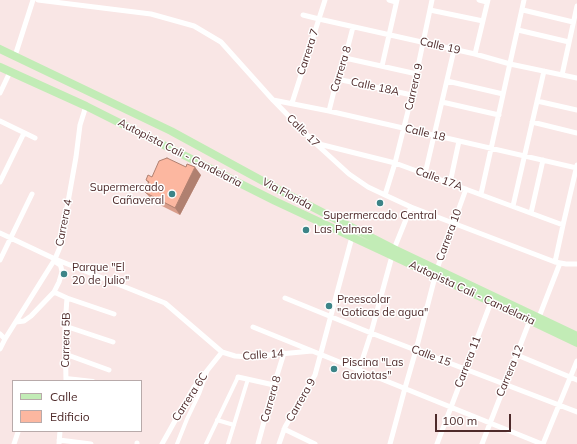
<!DOCTYPE html>
<meta charset="utf-8">
<style>
body{margin:0}
#map{position:relative;width:577px;height:444px;overflow:hidden;background:#f9e6e5;font-family:Mulish,sans-serif}
canvas{display:block}
.legend{position:absolute;left:12px;top:380px;width:130px;height:52px;box-sizing:border-box;background:#fff;border:1px solid #b8aaaa;margin:0;padding:5px 7px;list-style:none;font-size:12px;color:#4e2a2a}
.legend li{display:flex;align-items:center;gap:8px;height:20px}
.legend b{width:20px;border:1px solid #b8aaaa}
.scale{position:absolute;left:435px;top:414px;width:76px;height:18px;box-sizing:border-box;border:2px solid #4e2a2a;border-top:0;padding-left:5px;font-size:12px;line-height:14px;white-space:nowrap;color:#4e2a2a;-webkit-text-stroke:3px #fff;paint-order:stroke}
</style>
<div id="map">
<canvas width="577" height="444"></canvas>
<ul class="legend">
<li><b style="height:5px;background:#c2ecb6"></b>Calle</li>
<li><b style="height:11px;background:#fcb7a0"></b>Edificio</li>
</ul>
<div class="scale">100 m</div>
</div>
<script>
const ctx = document.querySelector('canvas').getContext('2d');
ctx.lineJoin = 'round';
const toPath = rows => new Path2D(rows.map(r => 'M' + r).join(''));
function trace(path, color, width, dash) { ctx.strokeStyle = color; ctx.lineWidth = width; ctx.lineCap = dash ? 'butt' : 'round'; ctx.setLineDash(dash || []); ctx.stroke(path); }
function paint(path, color) { ctx.fillStyle = color; ctx.fill(path, 'evenodd'); }
function label(font, color, halo, rows, align = 'center') {
  ctx.font = font + ' Mulish,sans-serif'; ctx.lineWidth = 3; ctx.setLineDash([]); ctx.textBaseline = 'middle'; ctx.strokeStyle = halo; ctx.fillStyle = color; for (const [text, x, y, turn = 0] of rows) {
    ctx.save(); ctx.translate(x, y); ctx.rotate((+turn || 0) * Math.PI / 180); ctx.textAlign = isNaN(turn) ? turn : align; if (halo) ctx.strokeText(text, 0, 0); ctx.fillText(text, 0, 0); ctx.restore();
  }
}
const pedestrian = toPath([
 [66,378,93,381],
 [217,420,234,425],
 [177,444,187,419,199,394,207,372],
 [206,444,238,377],
 [228,444,248,379]
]);
const minor = toPath([
 [38,0,151,14,194,26,221,42,273,100,314,142,349,174,368,187,385,195,411,207,555,262,566,264,577,264],
 [389,0,396,2],
 [479,0,487,2],
 [430,10,483,21],
 [523,10,573,22],
 [303,15,319,19,475,54,510,64,577,78],
 [518,30,569,42],
 [475,54,488,0],
 [15,56,33,0],
 [345,58,417,74],
 [382,66,397,0],
 [562,75,577,6],
 [337,79,412,95],
 [447,81,503,94],
 [0,93,10,72],
 [273,100,329,111,577,168],
 [537,101,577,110],
 [442,102,499,115],
 [292,103,325,0],
 [329,111,337,79,345,58,353,27],
 [0,121,35,138],
 [532,122,577,133],
 [315,143,395,163,563,225],
 [425,174,454,50],
 [0,182,24,133],
 [450,183,459,141],
 [481,194,524,0],
 [385,195,395,163,412,95,432,0],
 [513,206,544,71],
 [531,213,543,160],
 [0,233,55,259,165,303,222,352,235,356,248,357,312,351],
 [394,249,411,207],
 [0,260,32,194],
 [555,262,563,225,577,165],
 [54,292,67,298,114,314],
 [285,298,371,333,577,412],
 [539,317,560,263],
 [16,322,24,321,31,316,54,292,59,282,62,272,61,267,60,265,54,261],
 [65,326,113,342],
 [253,327,542,444],
 [0,334,5,339],
 [0,349,5,339,55,259,60,247,76,157,80,125,86,106],
 [65,354,109,370],
 [517,355,577,380],
 [359,370,371,333,392,256],
 [238,377,274,385],
 [66,381,65,326,67,298],
 [284,429,315,444],
 [59,440,91,444],
 [14,444,18,432],
 [59,444,60,431],
 [137,444,137,443],
 [162,444,194,387,222,352],
 [258,444,274,385,284,353],
 [279,444,285,427,315,375,352,237],
 [390,444,405,388,416,350,437,269,466,189],
 [437,444,491,302],
 [482,444,530,320],
 [543,444,577,361]
]);
const primary = toPath([
 [0,49,171,131,281,191,394,249,577,336],
 [0,67,86,106,275,201,491,302,577,343]
]);
const wall = toPath([
 [201,175,180,215,152,201,144,190,148,183,146,180,152,177]
]);
const shadedWall = toPath([
 [195,167,201,175,180,215,175,208]
]);
const building = toPath([
 [167,158,186,167,187,164,195,167,175,208,146,193,144,190,149,182,146,180,148,175,152,177,159,161,167,158]
]);
const markers = [
 [172,194,4,"#3c8487"],
 [380,203,4,"#3c8487"],
 [306,230,4,"#3c8487"],
 [64,274,4,"#3c8487"],
 [329,306,4,"#3c8487"],
 [334,369,4,"#3c8487"]
];
const streetNames = [
 ["Calle 19",440,46,13],
 ["Carrera 7",308,52,-72],
 ["Carrera 8",341,69,-73],
 ["Calle 18A",375,87,12],
 ["Carrera 9",414,87,-77],
 ["Calle 17",303,131,45],
 ["Calle 18",425,133,13],
 ["Autopista Cali - Candelaria",180,153,27],
 ["Calle 17A",439,179,20],
 ["Via Florida",287,194,28],
 ["Carrera 4",64,223,-79],
 ["Carrera 10",449,235,-70],
 ["Autopista Cali - Candelaria",472,293,25],
 ["Carrera 5B",66,340,-89],
 ["Calle 14",263,355,-4],
 ["Calle 15",431,356,21],
 ["Carrera 11",468,362,-69],
 ["Carrera 12",510,371,-68],
 ["Carrera 6C",190,397,-57],
 ["Carrera 8",271,399,-74],
 ["Carrera 9",301,400,-60]
];
const poiNames = [
 ["Supermercado",164,188,"right"],
 ["Cañaveral",164,201,"right"],
 ["Supermercado Central",380,216,"center"],
 ["Las Palmas",314,230],
 ["Parque \"El",72,268],
 ["20 de Julio\"",72,281],
 ["Preescolar",337,300],
 ["\"Goticas de agua\"",337,313],
 ["Piscina \"Las",342,363],
 ["Gaviotas\"",342,376]
];
trace(pedestrian, '#fff', 4);
trace(minor, '#fff', 5);
trace(primary, '#c2ecb6', 8);
paint(wall, '#d99d8a');
paint(shadedWall, '#b08070');
paint(building, '#fcb7a0');
trace(building, '#b08070', 1);
for (const [x, y, r, color] of markers) { const dot = new Path2D(); dot.arc(x, y, r, 0, 2 * Math.PI); ctx.fillStyle = color; ctx.fill(dot); trace(dot, '#fff', 1.5); }
label('11px', '#4e2a2a', '#fff', streetNames);
label('11px', '#4e2a2a', '#fff', poiNames, 'left');
</script>
